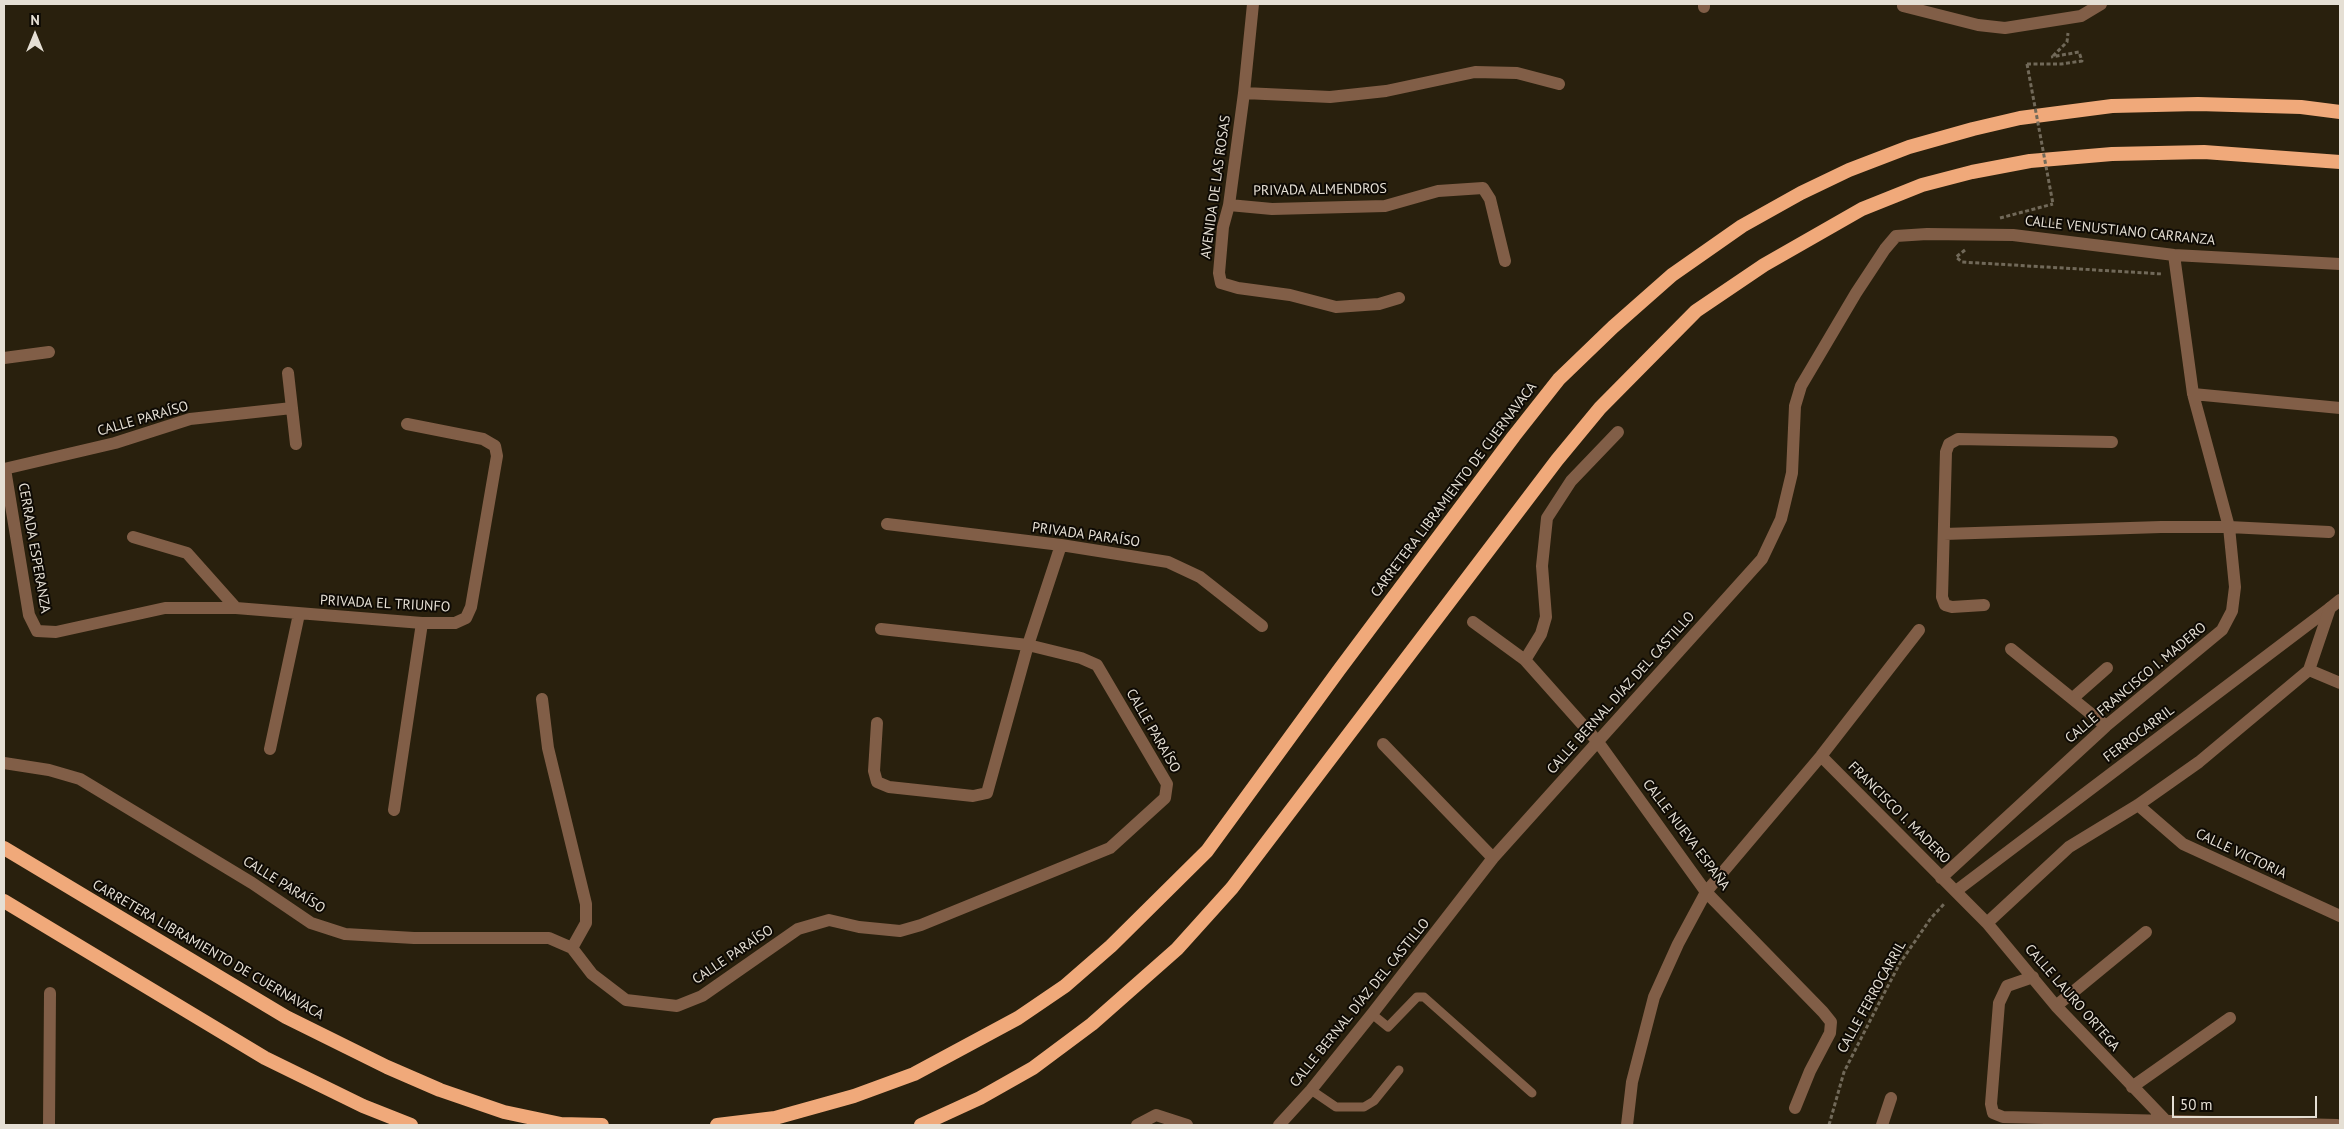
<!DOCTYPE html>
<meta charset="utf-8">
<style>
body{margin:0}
#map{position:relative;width:2344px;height:1129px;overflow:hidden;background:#29200d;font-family:"PT Sans",sans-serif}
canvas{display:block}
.frame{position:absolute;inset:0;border:5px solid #e5dfd4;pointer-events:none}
.north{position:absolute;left:10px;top:10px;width:50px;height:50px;-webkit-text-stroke:4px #0e0a04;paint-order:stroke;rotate:0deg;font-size:14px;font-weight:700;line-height:20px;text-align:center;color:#e5dfd4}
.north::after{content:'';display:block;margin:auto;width:18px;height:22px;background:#e5dfd4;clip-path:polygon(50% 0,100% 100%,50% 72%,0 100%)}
.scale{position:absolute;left:2172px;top:1096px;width:145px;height:22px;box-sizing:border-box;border:2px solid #e5dfd4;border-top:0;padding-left:6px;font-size:15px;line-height:18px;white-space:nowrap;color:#e5dfd4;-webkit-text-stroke:4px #0e0a04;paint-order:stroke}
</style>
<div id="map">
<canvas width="2344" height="1129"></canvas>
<div class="frame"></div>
<div class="north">N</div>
<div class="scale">50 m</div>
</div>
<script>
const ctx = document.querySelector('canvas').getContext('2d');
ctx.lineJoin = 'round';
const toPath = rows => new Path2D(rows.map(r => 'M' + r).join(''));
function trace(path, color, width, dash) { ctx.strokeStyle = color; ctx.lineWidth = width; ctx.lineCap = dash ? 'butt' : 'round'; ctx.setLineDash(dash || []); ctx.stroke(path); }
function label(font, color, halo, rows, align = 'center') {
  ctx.font = font + ' "PT Sans",sans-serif'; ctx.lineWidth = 4; ctx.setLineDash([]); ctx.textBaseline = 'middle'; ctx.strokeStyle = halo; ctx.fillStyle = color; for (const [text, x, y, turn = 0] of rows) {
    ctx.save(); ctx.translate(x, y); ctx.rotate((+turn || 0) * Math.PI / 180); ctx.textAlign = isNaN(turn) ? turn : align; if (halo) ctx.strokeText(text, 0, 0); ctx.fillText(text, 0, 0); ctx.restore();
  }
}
const path = toPath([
 [2053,56,2067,42,2068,33],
 [2027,64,2061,64,2082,61,2079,52,2051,57],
 [2000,218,2053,204],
 [2042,222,2053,220,2053,226],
 [1965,250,1956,257,1962,262,2163,274],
 [1829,1125,1844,1072,1878,1005,1900,963,1931,918,1945,903]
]);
const service = toPath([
 [1372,1014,1388,1027,1417,997,1424,997,1532,1093],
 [1311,1090,1336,1107,1364,1107,1374,1101,1399,1070]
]);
const pedestrian = toPath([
 [1956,891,2330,608]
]);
const minor = toPath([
 [1253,4,1244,93,1229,205,1223,227,1219,273,1221,283,1238,288,1290,295,1336,307,1379,304,1399,298],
 [1903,6,1978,25,2005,28,2081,16,2101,4],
 [1704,7,1704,4],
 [1244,93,1330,97,1386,91,1475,72,1517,73,1559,84],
 [1229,205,1272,209,1385,206,1438,191,1483,188,1490,199,1505,261],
 [4,358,49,352],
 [288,373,296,444],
 [2193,394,2340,408],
 [4,469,115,443,190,419,292,408],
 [5,469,29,615,37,631,56,632,165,608,236,608,422,623,455,623,466,618,471,607,497,456,495,446,483,439,407,424],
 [887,524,1061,545,1168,562,1200,577,1262,626],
 [1944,534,2161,527,2229,527,2329,532],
 [133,537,187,553,236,608],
 [1984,605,1952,607,1945,605,1942,597,1946,452,1949,444,1958,439,2112,442],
 [1473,622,1525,660,1598,742,1706,892,1823,1012,1831,1022,1830,1033,1810,1071,1795,1108],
 [2011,649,2106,726],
 [1525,660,1541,634,1546,617,1542,566,1547,518,1571,481,1618,432],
 [2309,670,2340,683],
 [2073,698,2107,668],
 [542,699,548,748,586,904,586,923,572,948],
 [877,723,874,771,877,782,889,787,973,796,987,793,1028,645,1061,545],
 [1383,744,1493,858],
 [270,749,299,614],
 [1821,756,1987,923,2056,1006,2167,1122],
 [4,763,49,770,80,779,252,883,311,923,345,934,414,938,549,938,572,948,592,974,626,1000,677,1006,702,996,798,929,829,920,859,927,900,931,921,925,1110,848,1165,798,1167,784,1097,665,1081,658,1028,645,881,629],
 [2138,805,2183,844,2340,916],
 [394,810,422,623],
 [1941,878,2106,726,2222,630,2232,611,2235,587,2229,527,2193,394,2174,255],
 [1987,923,2069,847,2138,805,2199,762,2309,670,2330,608,2340,600],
 [2033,977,2007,986,1999,1003,1991,1104,1993,1113,2003,1117,2337,1125],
 [2056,1006,2146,932],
 [2132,1087,2230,1018],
 [49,1125,50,993],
 [1137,1125,1156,1115,1187,1125],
 [1279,1125,1311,1090,1372,1014,1493,858,1762,559,1781,519,1792,473,1795,406,1801,386,1856,293,1885,249,1896,236,1927,234,2013,235,2174,255,2340,264],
 [1627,1125,1632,1082,1654,997,1678,944,1706,892,1821,756,1919,630],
 [1882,1125,1891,1098]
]);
const trunk = toPath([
 [4,848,286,1017,387,1067,440,1090,504,1112,561,1124,602,1125],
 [4,901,265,1058,363,1106,411,1125],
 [717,1125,775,1118,854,1096,914,1074,1018,1018,1065,986,1111,946,1207,851,1339,670,1514,436,1559,379,1613,327,1672,275,1742,226,1801,193,1849,170,1909,147,1973,129,2020,118,2112,106,2198,104,2301,107,2340,112],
 [921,1125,980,1098,1033,1068,1092,1024,1177,949,1232,888,1557,460,1600,408,1696,311,1764,265,1862,209,1922,185,1972,172,2030,161,2112,154,2204,152,2340,162]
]);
const pathBridge = toPath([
 [2027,64,2053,204]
]);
const streetNames = [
 ["AVENIDA DE LAS ROSAS",1216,187,-82],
 ["PRIVADA ALMENDROS",1320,190,-1],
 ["CALLE VENUSTIANO CARRANZA",2120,231,6],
 ["CALLE PARAÍSO",143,419,-16],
 ["CARRETERA LIBRAMIENTO DE CUERNAVACA",1454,490,-53],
 ["PRIVADA PARAÍSO",1086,535,8],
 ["CERRADA ESPERANZA",34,548,80],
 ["PRIVADA EL TRIUNFO",385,604,3],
 ["CALLE FRANCISCO I. MADERO",2136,683,-40],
 ["CALLE BERNAL DÍAZ DEL CASTILLO",1621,693,-48],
 ["CALLE PARAÍSO",1153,731,60],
 ["FERROCARRIL",2139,734,-37],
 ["FRANCISCO I. MADERO",1899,813,45],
 ["CALLE NUEVA ESPAÑA",1686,835,53],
 ["CALLE VICTORIA",2241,854,25],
 ["CALLE PARAÍSO",284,885,32],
 ["CARRETERA LIBRAMIENTO DE CUERNAVACA",208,950,30],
 ["CALLE PARAÍSO",733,955,-34],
 ["CALLE FERROCARRIL",1872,997,-61],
 ["CALLE LAURO ORTEGA",2072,998,49],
 ["CALLE BERNAL DÍAZ DEL CASTILLO",1360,1003,-51]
];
trace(path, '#716959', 3, [4, 2.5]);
trace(service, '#815e47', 9);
trace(pedestrian, '#815e47', 12);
trace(minor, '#815e47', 12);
trace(trunk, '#f0a97a', 14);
trace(pathBridge, '#716959', 3, [4, 2.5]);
label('14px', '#e5dfd4', '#0e0a04', streetNames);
</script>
